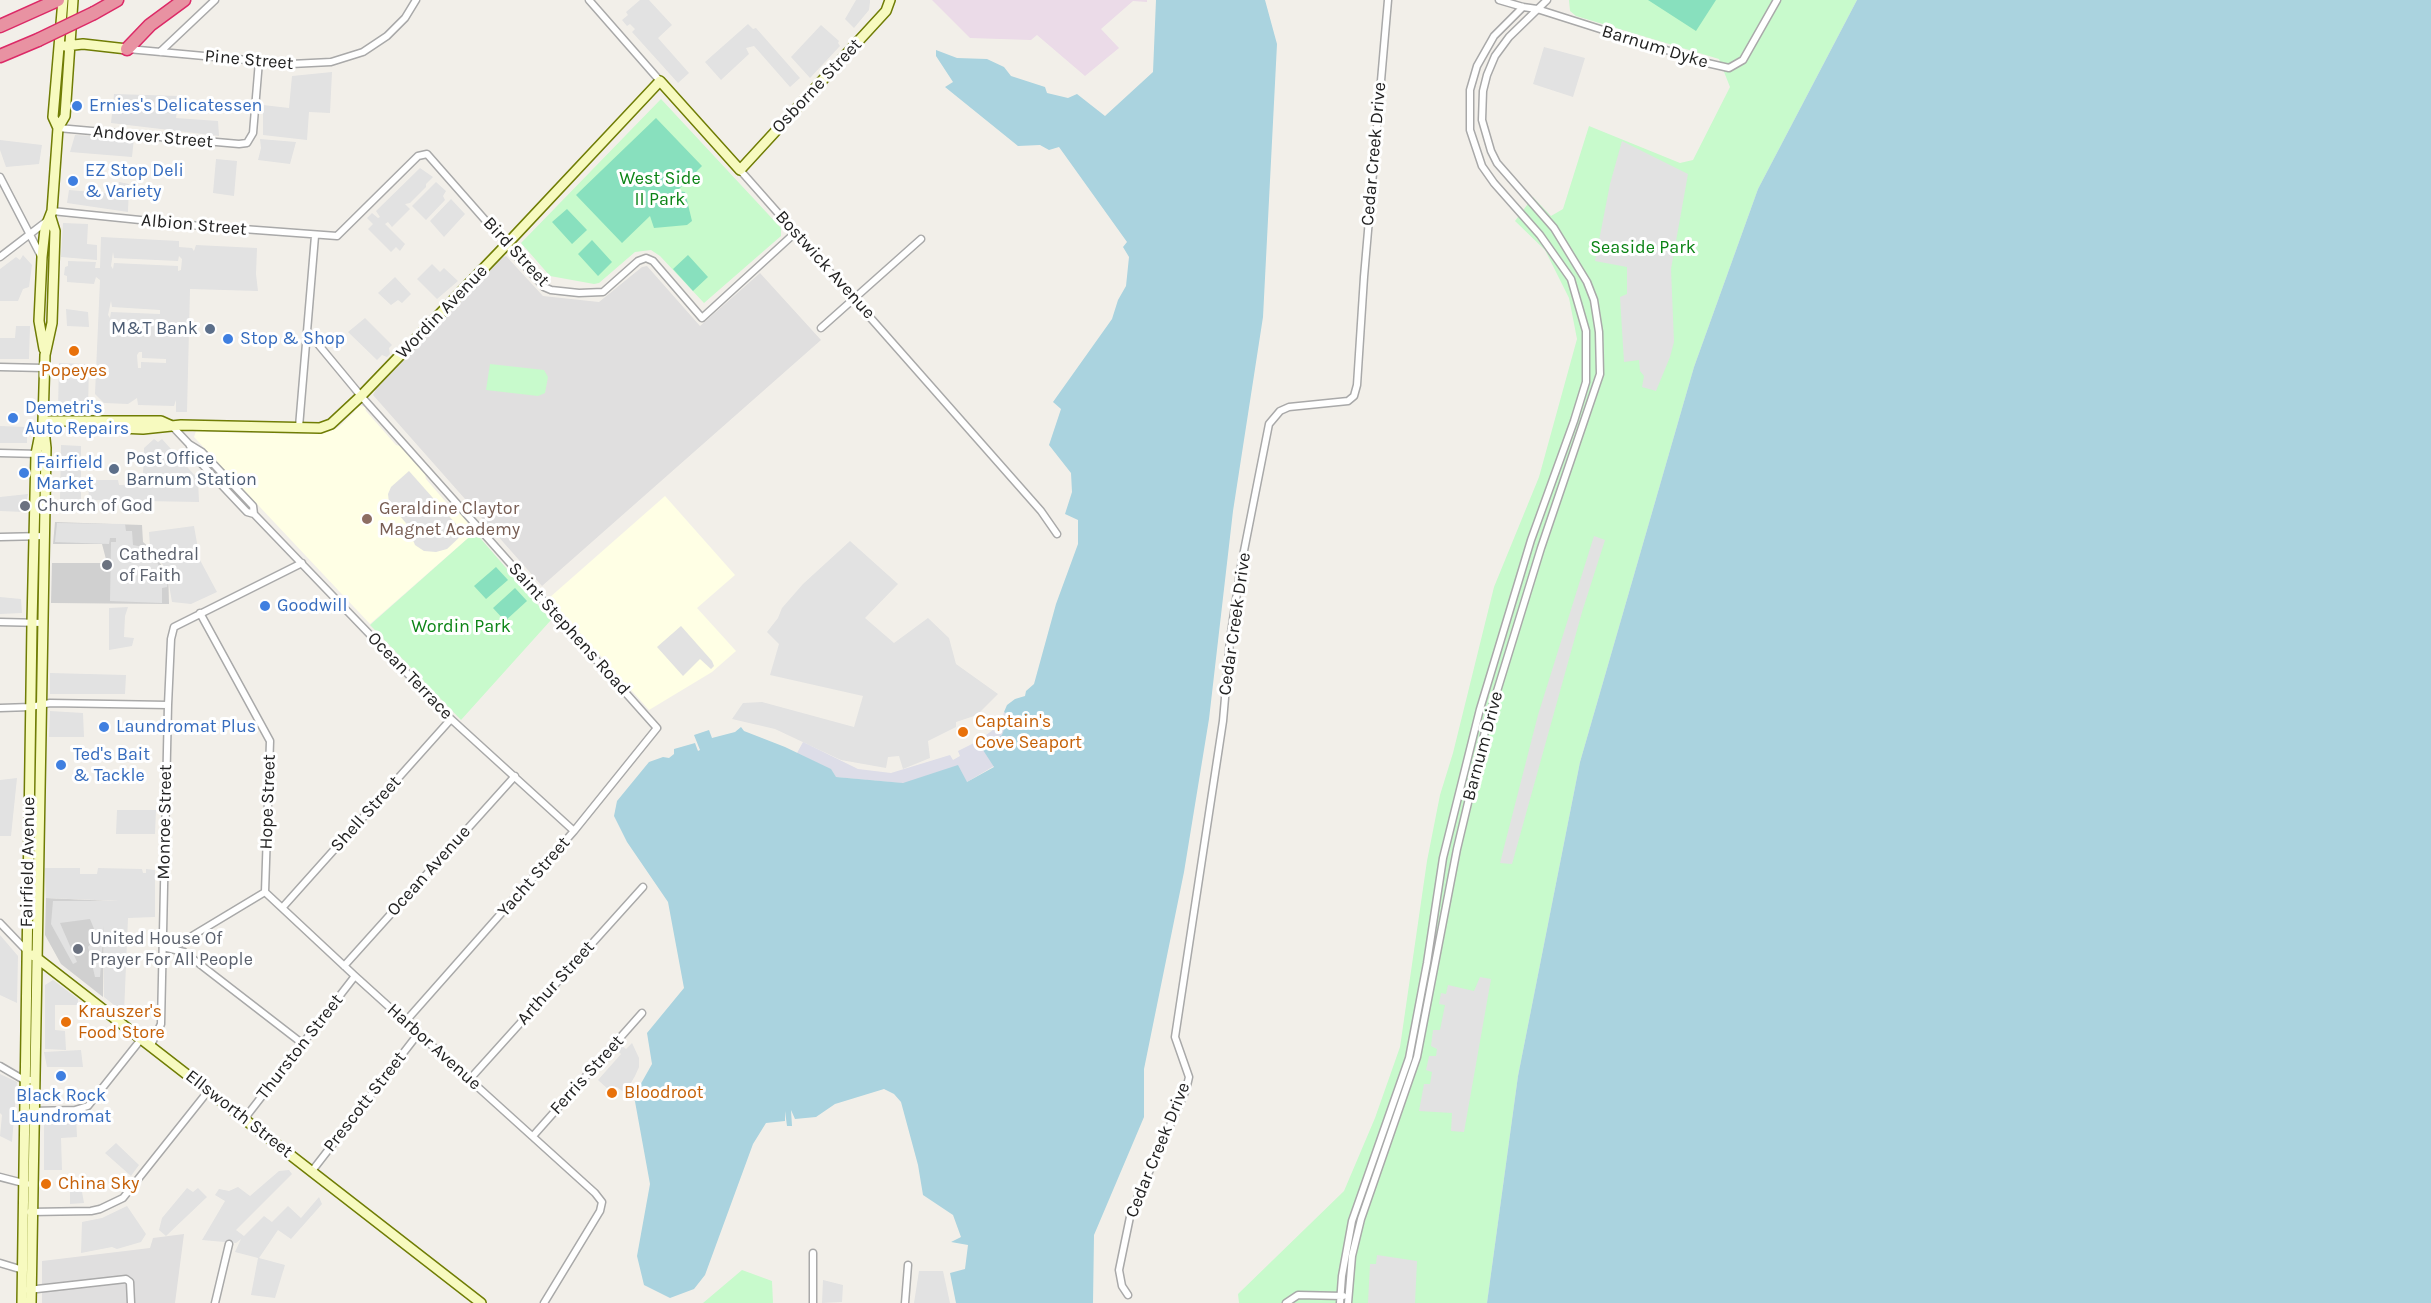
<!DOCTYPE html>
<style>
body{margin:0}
canvas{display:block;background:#f2efe9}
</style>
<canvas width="2431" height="1303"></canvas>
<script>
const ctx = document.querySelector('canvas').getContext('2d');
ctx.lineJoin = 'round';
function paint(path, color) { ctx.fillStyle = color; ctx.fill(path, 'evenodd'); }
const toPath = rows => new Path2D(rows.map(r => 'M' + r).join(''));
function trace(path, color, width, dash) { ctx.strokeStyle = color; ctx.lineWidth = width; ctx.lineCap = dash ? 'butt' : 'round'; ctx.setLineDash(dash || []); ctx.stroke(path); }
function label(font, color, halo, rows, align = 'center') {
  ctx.font = font + ' Karla,sans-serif'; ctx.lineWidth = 6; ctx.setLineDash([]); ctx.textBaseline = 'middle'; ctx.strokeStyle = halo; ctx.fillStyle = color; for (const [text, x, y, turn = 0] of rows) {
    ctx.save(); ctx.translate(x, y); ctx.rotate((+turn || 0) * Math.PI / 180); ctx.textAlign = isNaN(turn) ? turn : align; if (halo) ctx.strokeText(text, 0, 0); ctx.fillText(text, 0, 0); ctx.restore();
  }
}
const residential = toPath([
 [506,256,543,296,599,302,642,267,647,266,700,326,760,273,821,340,542,586,373,395,376,389,501,258],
 [184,1234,175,1303,42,1303,42,1261,150,1248,153,1238]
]);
const industrial = toPath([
 [932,0,1147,0,1147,2,1133,1,1101,29,1119,48,1085,76,1037,35,1031,40,970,38]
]);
const education = toPath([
 [357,405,365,407,366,411,396,445,400,446,425,474,426,479,451,508,457,509,475,532,370,624,194,437,196,431,203,430,208,432,305,434,309,432,327,432,339,427,354,412],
 [665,496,735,575,697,608,736,651,712,672,649,710,549,598]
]);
const religious = toPath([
 [55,522,142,525,143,542,150,548,162,566,168,567,169,604,51,603,52,563,107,563,102,544,53,544],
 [46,898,155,903,155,917,104,917,103,997,61,964,45,935]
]);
const park = toPath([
 [1569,0,1857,0,1758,189,1694,367,1580,762,1518,1076,1487,1303,1239,1303,1238,1294,1344,1191,1375,1118,1400,1047,1427,861,1440,795,1453,753,1494,587,1539,477,1577,339,1569,298,1545,250,1515,221,1533,197,1551,216,1563,209,1589,126,1680,163,1693,160,1730,87,1719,59,1576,16,1570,11],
 [661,99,781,228,781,236,704,303,660,256,651,250,635,252,599,283,594,284,550,276,521,243],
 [490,364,544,370,548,377,545,393,538,396,486,390],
 [475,532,551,620,461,720,370,625],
 [742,1270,772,1281,773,1303,703,1303]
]);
const pitch = toPath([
 [1648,0,1716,0,1696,31],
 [656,118,702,166,677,191,685,192,692,221,687,225,654,228,650,216,622,243,576,195],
 [567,209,587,230,572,244,552,222],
 [592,240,612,262,598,276,578,254],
 [688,255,708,277,693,291,673,269],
 [496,567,508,580,486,599,474,586],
 [515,588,527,601,505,621,493,608]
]);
const parking = toPath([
 [640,0,649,0,672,25,658,38,689,73,678,83,632,32,635,29,630,24,627,26,622,20,628,15,626,12],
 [856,0,870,0,870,2,869,10,854,28,845,19],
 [748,24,753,29,756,28,800,78,790,87,754,46,746,48,749,54,721,80,705,62],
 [821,25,839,41,838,43,840,46,810,78,791,57],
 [1544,47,1585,58,1573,97,1533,84],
 [332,72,330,113,309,112,307,140,263,135,263,105,289,108,292,76],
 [114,94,179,96,176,118,218,121,219,136,111,123],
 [75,135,134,138,132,157,70,152],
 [260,139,296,142,290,164,258,160,261,148],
 [0,140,42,145,39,164,6,167,0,150],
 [1622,141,1688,174,1671,269,1674,342,1670,357,1656,391,1642,387,1644,376,1640,371,1639,360,1624,362,1620,297,1627,294,1627,267,1595,261,1610,184],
 [216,159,237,161,234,196,213,193],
 [420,168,433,177,426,184,426,187,410,203,405,204,410,209,392,227,388,222,385,224,405,244,400,251,396,247,391,252,368,229,373,224,367,218,372,213,378,218,380,217,376,211],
 [119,182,129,184,128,212,67,203,69,190,117,194],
 [436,182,446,191,443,196,445,200,426,220,412,206],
 [451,199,465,214,444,237,430,221],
 [63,223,88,224,87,244,97,245,97,260,61,257],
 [101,237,179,241,179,247,192,248,194,251,196,245,257,248,256,274,258,291,190,289,187,412,176,412,176,400,174,406,138,405,137,398,128,404,104,403,95,394,100,280,96,277,94,284,67,282,67,276,64,275,65,267,68,266,68,261,96,262,95,268,100,268],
 [113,252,114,258,178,261,179,256,182,259,181,270,178,271,178,266,114,263,113,269,111,266],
 [111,301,112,307,160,310,160,314,111,312,110,318,108,315],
 [139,352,142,352,142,358,166,359,166,363,141,362,141,368,138,368,137,355],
 [23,255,32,265,29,287,23,289,18,301,0,301,0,269,16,257,20,260],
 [432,264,440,272,444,268,458,281,437,299,417,279],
 [395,277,411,294,402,303,398,300,391,305,378,293],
 [66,309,88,312,89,327,67,326],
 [365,318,392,345,389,348,390,354,387,357,382,355,377,360,348,332],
 [16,326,30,326,29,359,0,359,0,338,15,338],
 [59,363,89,364,88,411,81,411,80,402,80,409,58,409],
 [0,426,27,427,27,443,0,443],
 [154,439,158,442,162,439,198,479,199,502,89,500,88,480,118,480,119,485,154,486,154,475,143,475,144,448],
 [61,445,81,446,81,500,60,500],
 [409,471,464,533,447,549,436,552,424,551,415,545,413,540,416,535,389,503,388,494,391,487],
 [28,494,24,512,0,511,0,497],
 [57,523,125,524,126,531,132,531,133,545,148,548,161,569,166,569,150,548,149,532,194,526,200,560,217,592,191,604,172,602,168,579,167,587,162,588,162,603,110,601,111,542,116,542,116,538,110,538,109,544,55,542],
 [1594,536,1605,540,1582,612,1512,864,1500,863,1538,715],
 [850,541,898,584,865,618,894,643,928,618,949,638,956,664,998,694,977,715,956,722,956,727,928,741,930,758,903,769,899,756,888,757,886,768,841,760,775,729,732,719,743,703,762,702,854,727,863,696,770,675,779,644,767,632,778,618,782,608,803,584],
 [0,597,21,599,22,613,0,614],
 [128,607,125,616,124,637,134,638,132,646,109,650,109,608],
 [681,626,712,661,714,666,711,669,700,659,683,676,657,647],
 [50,673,126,675,125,694,50,694],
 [50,711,83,713,84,737,49,737],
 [17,778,11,836,0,836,0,780],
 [117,810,156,810,155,834,116,834],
 [45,868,80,868,80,874,97,874,98,868,142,869,143,873,146,873,146,869,155,870,155,917,128,918,124,1013,104,997,104,926,100,977,95,977,88,947,97,936,90,919,60,923,77,962,73,964,51,924,53,901,120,901,46,898],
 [0,935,18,956,17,1003,0,995],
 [1480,977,1491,979,1464,1132,1451,1131,1452,1113,1419,1111,1424,1084,1430,1084,1432,1072,1426,1070,1429,1056,1436,1056,1437,1049,1431,1046,1433,1030,1440,1030,1445,1005,1439,1004,1441,993,1446,994,1448,985,1474,991],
 [53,980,78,999,78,1005,55,1005,55,1030,65,1031,66,1050,45,1049,45,985],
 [632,1043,639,1058,639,1067,635,1076,625,1093,617,1087,613,1091,609,1090,598,1080,621,1054,616,1049,621,1045,626,1049],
 [81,1050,83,1067,47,1067,44,1052],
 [0,1074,17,1082,12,1142,0,1136,2,1115,0,1113],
 [76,1117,77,1137,61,1138,62,1170,44,1170,44,1120],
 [116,1143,139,1165,131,1176,105,1153],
 [289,1170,292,1174,236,1230,244,1236,264,1216,272,1222,288,1206,301,1218,319,1197,322,1204,291,1239,278,1230,259,1258,285,1265,275,1298,251,1295,258,1258,235,1252,241,1239,236,1243,202,1240,225,1201,215,1195,219,1189,229,1191,238,1187,250,1196,279,1171],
 [81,1186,84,1203,70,1204,70,1187],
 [187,1188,193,1192,198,1188,207,1197,166,1236,159,1230,162,1218],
 [127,1206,146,1234,141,1242,117,1249,112,1247,81,1253,82,1222,102,1218],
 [1377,1255,1417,1261,1415,1303,1368,1303,1370,1264,1376,1264],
 [919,1271,943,1271,950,1303,914,1303],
 [823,1280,843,1285,842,1302,822,1303]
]);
const plaza = toPath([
 [1004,712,1009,715,1005,724,1076,759,994,766,967,782,901,783,835,777,797,753,803,742,858,769,891,773,950,755,953,760,960,756,958,751,978,741,1001,724]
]);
const water = toPath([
 [1156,0,1265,0,1277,44,1263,317,1233,511,1209,719,1184,872,1144,1069,1144,1117,1094,1235,1093,1303,956,1303,950,1273,965,1269,968,1245,951,1242,961,1237,953,1215,923,1195,918,1165,901,1102,894,1094,884,1089,835,1104,816,1117,795,1119,791,1110,792,1126,787,1126,785,1111,785,1121,766,1123,753,1144,705,1275,694,1289,670,1298,644,1285,637,1256,650,1184,634,1096,652,1064,647,1033,684,988,668,902,627,842,614,816,617,801,649,762,663,757,669,758,674,754,674,749,695,743,698,751,700,750,694,735,709,730,712,738,735,732,741,727,744,731,785,747,831,769,836,777,903,783,958,765,967,782,994,767,983,750,1002,735,1009,715,1004,712,1007,705,1015,699,1025,696,1026,691,1034,684,1056,604,1078,544,1078,520,1065,514,1072,492,1071,473,1049,445,1061,409,1053,402,1112,319,1118,300,1126,286,1129,257,1123,247,1127,242,1059,147,1049,150,1040,145,1018,146,945,87,953,82,936,56,936,50,957,58,987,59,1004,67,1011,76,1045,87,1047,93,1068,98,1077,94,1105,116,1153,72],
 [1857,0,2431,0,2431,1303,1487,1303,1518,1076,1580,762,1694,367,1758,189]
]);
const street = toPath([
 [589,0,660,81],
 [1499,0,1523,7,1537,9,1707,63,1729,68,1743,60,1777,0],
 [128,49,291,64,331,62,363,52,387,36,405,18,416,0],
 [160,52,215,0],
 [58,128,239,144,247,143,253,133,259,61],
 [740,170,1041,511,1057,534],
 [0,177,41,256],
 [52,211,189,225,337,236,418,156,427,154,544,287,551,290,579,293,603,292,638,261,646,258,653,261,702,318,796,232],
 [0,257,47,221],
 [821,328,921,239],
 [308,332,361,396,657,728,574,831,405,1022],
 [0,367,44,368],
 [172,426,189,444,202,452,253,506,254,514],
 [299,427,315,236],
 [189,444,196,458,247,512,254,514,451,719,574,831],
 [0,453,40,454],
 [0,537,45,536],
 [0,622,43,623],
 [0,708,31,707,50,703,168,705],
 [265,892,355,976,595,1193,602,1202,600,1211,544,1303],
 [282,908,451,719],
 [0,923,26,950],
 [163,946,177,945,265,892,270,741,200,613],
 [167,948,184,952,303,1044],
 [344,966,515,776],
 [151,1045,161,1024,168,705,171,639,174,627,302,563],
 [0,1066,24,1080,36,1080],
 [469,1080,643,887],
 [32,1111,75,1110,88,1106,142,1038],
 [245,1118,355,976],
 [533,1136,642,1013],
 [312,1171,418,1034],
 [0,1177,27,1184],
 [30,1212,91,1211,100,1209,123,1198,209,1090],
 [0,1263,23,1270],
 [28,1290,126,1279,130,1282,131,1303],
 [1128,1295,1122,1286,1119,1270,1131,1212,1186,1090,1189,1077,1175,1037,1223,721,1230,640,1241,566,1269,424,1280,411,1289,407,1348,401,1354,396,1357,385,1364,277,1388,0],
 [215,1303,229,1244],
 [813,1303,813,1253],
 [905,1303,908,1265],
 [1286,1303,1298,1295,1343,1296],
 [1340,1303,1342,1276,1352,1221,1409,1058,1427,963,1443,858,1480,709,1531,540,1574,421,1586,382,1586,331,1571,279,1540,235,1494,183,1482,166,1470,130,1470,90,1477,66,1494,36,1523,7],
 [1348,1303,1352,1256,1361,1219,1417,1057,1457,849,1486,727,1541,548,1600,374,1599,332,1594,300,1587,282,1554,228,1497,163,1491,151,1482,120,1483,91,1487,75,1495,56,1509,37,1547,0]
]);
const secondary = toPath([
 [65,46,83,44,127,49],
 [58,128,53,117,63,0],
 [44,349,39,321,42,257,45,229,52,211,58,128,65,116,73,0],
 [43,421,161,421,172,426],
 [84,422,96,427,143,429,181,425,320,428,331,424,361,396,507,244,660,81,740,170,886,11,890,0],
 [33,955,481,1303],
 [22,1303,32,623,36,454,41,429],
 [31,1303,46,448,43,421,45,355,52,323,55,231,51,218]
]);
const highway = toPath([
 [94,13,117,0],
 [0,26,58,0],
 [127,49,150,25,184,0],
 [0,56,38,40]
]);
const highwayBridge = toPath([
 [38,40,94,13]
]);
const markers = [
 [77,106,6,"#3f7fe0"],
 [73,181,6,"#3f7fe0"],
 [210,329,6,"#5c6f8a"],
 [228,339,6,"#3f7fe0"],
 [74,351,6,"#e8710a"],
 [13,418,6,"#3f7fe0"],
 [114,469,6,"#5c6f8a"],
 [24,473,6,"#3f7fe0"],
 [25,506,6,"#6b7280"],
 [367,519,6,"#8d6e63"],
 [107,565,6,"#6b7280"],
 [265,606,6,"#3f7fe0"],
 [104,727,6,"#3f7fe0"],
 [963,732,6,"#e8710a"],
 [61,765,6,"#3f7fe0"],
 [78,949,6,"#6b7280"],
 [66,1022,6,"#e8710a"],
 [61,1076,6,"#3f7fe0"],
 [612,1093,6,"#e8710a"],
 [46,1184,6,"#e8710a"]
];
const streetNames = [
 ["Barnum Dyke",1655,47,17],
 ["Pine Street",249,60,5],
 ["Osborne Street",817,86,-47],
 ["Andover Street",153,137,5],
 ["Cedar Creek Drive",1374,154,-85],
 ["Albion Street",194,225,5],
 ["Bird Street",516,252,47],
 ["Bostwick Avenue",825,265,48],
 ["Wordin Avenue",442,312,-46],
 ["Cedar Creek Drive",1235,624,-82],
 ["Saint Stephens Road",569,629,48],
 ["Ocean Terrace",410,676,46],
 ["Barnum Drive",1483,746,-75],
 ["Hope Street",268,802,-88],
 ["Shell Street",366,814,-48],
 ["Monroe Street",165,822,-89],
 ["Fairfield Avenue",28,862,-89],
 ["Ocean Avenue",429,871,-48],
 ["Yacht Street",534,877,-49],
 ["Arthur Street",556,983,-48],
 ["Thurston Street",300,1047,-52],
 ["Harbor Avenue",434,1047,42],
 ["Ferris Street",587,1075,-48],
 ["Prescott Street",365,1102,-52],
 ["Ellsworth Street",239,1114,38],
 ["Cedar Creek Drive",1158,1150,-68]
];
const shopNames = [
 ["Ernies's Delicatessen",89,106],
 ["EZ Stop Deli",85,171],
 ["& Variety",85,192],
 ["Stop & Shop",240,339],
 ["Demetri's",25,408],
 ["Auto Repairs",25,429],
 ["Fairfield",36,463],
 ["Market",36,484],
 ["Goodwill",277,606],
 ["Laundromat Plus",116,727],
 ["Ted's Bait",73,755],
 ["& Tackle",73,776],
 ["Black Rock",61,1096,"center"],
 ["Laundromat",61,1117,"center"]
];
const parkNames = [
 ["West Side",660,179],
 ["II Park",660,200],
 ["Seaside Park",1643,248],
 ["Wordin Park",461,627]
];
const serviceNames = [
 ["M&T Bank",198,329],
 ["Post Office",126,459,"left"],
 ["Barnum Station",126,480,"left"]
];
const foodNames = [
 ["Popeyes",74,371,"center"],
 ["Captain's",975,722],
 ["Cove Seaport",975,743],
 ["Krauszer's",78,1012],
 ["Food Store",78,1033],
 ["Bloodroot",624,1093],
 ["China Sky",58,1184]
];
const worshipNames = [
 ["Church of God",37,506],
 ["Cathedral",119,555],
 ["of Faith",119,576],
 ["United House Of",90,939],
 ["Prayer For All People",90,960]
];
const educationNames = [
 ["Geraldine Claytor",379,509],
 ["Magnet Academy",379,530]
];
paint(residential, '#e0dfdf');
paint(industrial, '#ebdbe8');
paint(education, '#ffffe5');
paint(religious, '#d0d0d0');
paint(park, '#c8facc');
paint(pitch, '#88e0be');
paint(parking, '#e2e2e2');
paint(plaza, '#dddde8');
paint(water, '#aad3df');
trace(street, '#a9a9a9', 9);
trace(secondary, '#707d05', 12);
trace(highway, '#dc2a67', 15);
trace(street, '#fff', 6);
trace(secondary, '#f7fabf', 9);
trace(highway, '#e892a2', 12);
trace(highwayBridge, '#dc2a67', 15, []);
trace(highwayBridge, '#e892a2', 12);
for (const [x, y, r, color] of markers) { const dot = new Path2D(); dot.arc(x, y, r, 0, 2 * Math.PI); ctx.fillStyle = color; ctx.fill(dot); trace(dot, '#fff', 2); }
label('18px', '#222', '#fff', streetNames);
label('18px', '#366cbe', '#fff', shopNames, 'left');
label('18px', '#0c8416', '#fff', parkNames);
label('18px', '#4e5e75', '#fff', serviceNames, 'right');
label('18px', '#c56008', '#fff', foodNames, 'left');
label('18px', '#5b616d', '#fff', worshipNames, 'left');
label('18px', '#785e54', '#fff', educationNames, 'left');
</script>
